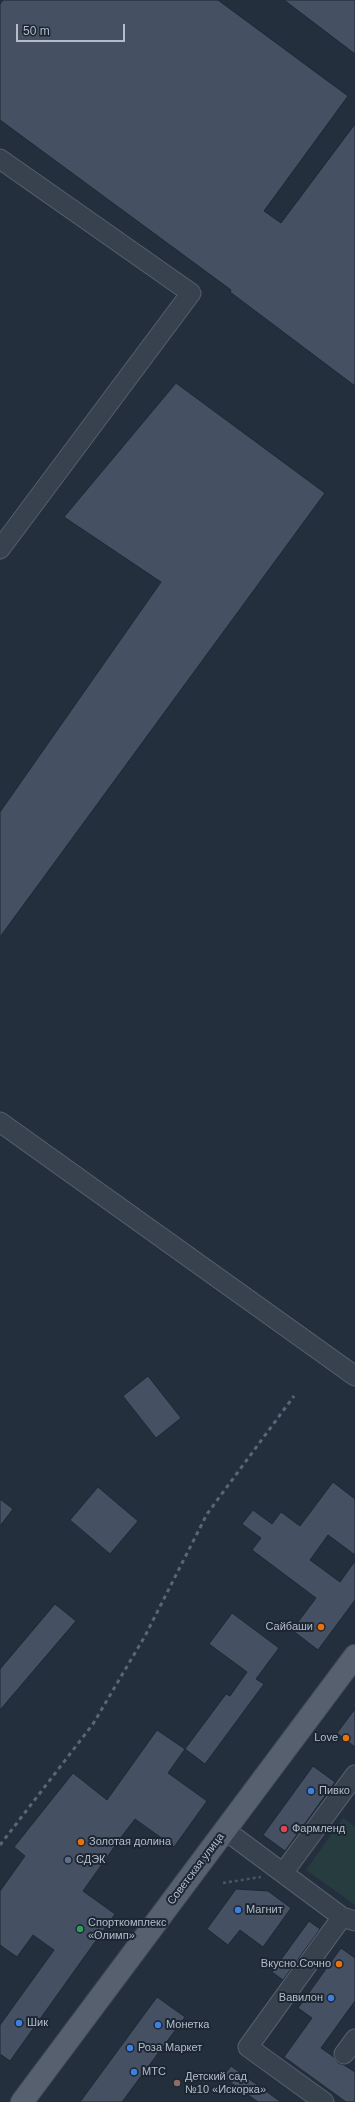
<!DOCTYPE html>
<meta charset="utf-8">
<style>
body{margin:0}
#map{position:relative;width:355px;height:2102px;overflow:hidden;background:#242f3e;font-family:Helvetica,sans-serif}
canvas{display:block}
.scale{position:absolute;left:16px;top:24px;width:109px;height:18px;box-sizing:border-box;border:2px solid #b4bcc9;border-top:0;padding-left:5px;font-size:12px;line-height:14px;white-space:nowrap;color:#b4bcc9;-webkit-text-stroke:3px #1d2633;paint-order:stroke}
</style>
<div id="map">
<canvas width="355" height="2102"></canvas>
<div class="scale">50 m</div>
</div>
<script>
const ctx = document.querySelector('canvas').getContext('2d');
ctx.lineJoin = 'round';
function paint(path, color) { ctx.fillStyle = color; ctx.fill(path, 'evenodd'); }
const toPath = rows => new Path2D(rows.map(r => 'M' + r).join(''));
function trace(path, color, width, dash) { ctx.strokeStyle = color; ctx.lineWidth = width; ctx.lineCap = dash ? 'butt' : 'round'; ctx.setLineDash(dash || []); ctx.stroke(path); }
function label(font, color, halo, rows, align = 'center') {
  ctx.font = font + ' Helvetica,sans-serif'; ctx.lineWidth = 4; ctx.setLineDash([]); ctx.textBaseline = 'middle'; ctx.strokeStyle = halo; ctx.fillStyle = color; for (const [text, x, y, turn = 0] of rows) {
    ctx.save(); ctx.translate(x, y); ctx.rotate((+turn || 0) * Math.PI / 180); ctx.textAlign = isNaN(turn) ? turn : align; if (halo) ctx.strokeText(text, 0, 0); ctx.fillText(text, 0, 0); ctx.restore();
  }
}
const green = toPath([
 [343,1818,355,1827,355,1905,306,1870]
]);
const building = toPath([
 [3,0,218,0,348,96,264,211,281,223,355,124,355,386,230,292,231,290,0,120,0,4,3,0],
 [284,0,355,0,355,54,284,0],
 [176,383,325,493,0,937,0,812,161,582,64,517,176,383],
 [148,1376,181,1418,156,1438,123,1396,148,1376],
 [333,1482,355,1499,355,1555,328,1535,310,1560,340,1582,355,1561,355,1600,318,1650,292,1630,316,1598,252,1550,261,1538,242,1524,253,1510,272,1524,281,1512,300,1526,333,1482],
 [98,1487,138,1521,110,1554,70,1520,98,1487],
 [0,1499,13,1509,0,1526,0,1499],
 [55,1604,76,1621,0,1710,0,1669,55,1604],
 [232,1613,279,1648,256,1679,264,1684,205,1764,185,1749,168,1773,207,1801,174,1847,135,1819,122,1836,83,1891,115,1914,10,2061,0,2054,0,2025,54,1950,33,1935,17,1957,0,1945,0,1891,25,1856,14,1847,73,1773,107,1800,157,1730,185,1749,226,1694,230,1696,247,1672,209,1644,232,1613],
 [355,1709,355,1747,337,1733,355,1709],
 [313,1766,335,1782,285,1851,263,1835,313,1766],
 [236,1889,268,1891,291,1908,263,1947,240,1930,228,1945,207,1929,236,1889],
 [309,1921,320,1929,283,1980,272,1972,309,1921],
 [341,1948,355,1958,355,2001,321,2048,334,2057,338,2063,344,2065,355,2072,355,2102,346,2102,284,2057,312,2018,298,2008,341,1948],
 [157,1997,185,2017,122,2102,80,2102,157,1997],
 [231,2066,281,2102,258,2102,223,2077,231,2066]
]);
const path = toPath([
 [223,1883,261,1877]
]);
const minor = toPath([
 [0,159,191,293,0,549],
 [0,1122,355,1376],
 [225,1830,342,1917],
 [283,1873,355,1775],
 [344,2054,355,2039],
 [324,2102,248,2047,342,1917,355,1921]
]);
const major = toPath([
 [22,2102,355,1656]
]);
const rail = toPath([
 [0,1845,93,1724,145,1636,207,1514,294,1396]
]);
const markers = [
 [321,1627,4,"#e8710a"],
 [346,1738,4,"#e8710a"],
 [311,1791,4,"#3f7fe0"],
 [284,1829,4,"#e0444e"],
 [81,1842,4,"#e8710a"],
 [68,1860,4,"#5c6f8a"],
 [238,1910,4,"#3f7fe0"],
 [80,1929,4,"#2e9e5b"],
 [339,1964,4,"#e8710a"],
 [331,1998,4,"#3f7fe0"],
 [19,2023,4,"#3f7fe0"],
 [158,2025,4,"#3f7fe0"],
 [130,2048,4,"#3f7fe0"],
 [134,2072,4,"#3f7fe0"],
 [177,2083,4,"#8d6e63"]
];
const poiNames = [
 ["Сайбаши",313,1627,"right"],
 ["Love",338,1738,"right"],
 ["Пивко",319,1791],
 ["Фармленд",292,1829],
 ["Золотая долина",89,1842],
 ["СДЭК",76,1860],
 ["Магнит",246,1910],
 ["Спорткомплекс",88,1923],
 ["«Олимп»",88,1936],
 ["Вкусно.Сочно",331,1964,"right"],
 ["Вавилон",323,1998,"right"],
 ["Шик",27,2023],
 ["Монетка",166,2025],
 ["Роза Маркет",138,2048],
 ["МТС",142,2072],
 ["Детский сад",185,2077],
 ["№10 «Искорка»",185,2090]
];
const streetNames = [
 ["Советская улица",196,1869,-53]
];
paint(green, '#263c3f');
paint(building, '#455162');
trace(building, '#1f2835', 1);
trace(minor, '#565f6c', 21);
trace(major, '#414a57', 24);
trace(path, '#44595c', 2.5, [3, 3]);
trace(minor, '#38414e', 19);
trace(major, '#56606e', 22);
trace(rail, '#5a6575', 3, [4, 4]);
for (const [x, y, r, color] of markers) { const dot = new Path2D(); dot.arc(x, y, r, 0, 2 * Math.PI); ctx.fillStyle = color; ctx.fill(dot); trace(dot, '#1d2633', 1.5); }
label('11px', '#b4bcc9', '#1d2633', poiNames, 'left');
label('11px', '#b4bcc9', '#1d2633', streetNames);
</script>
